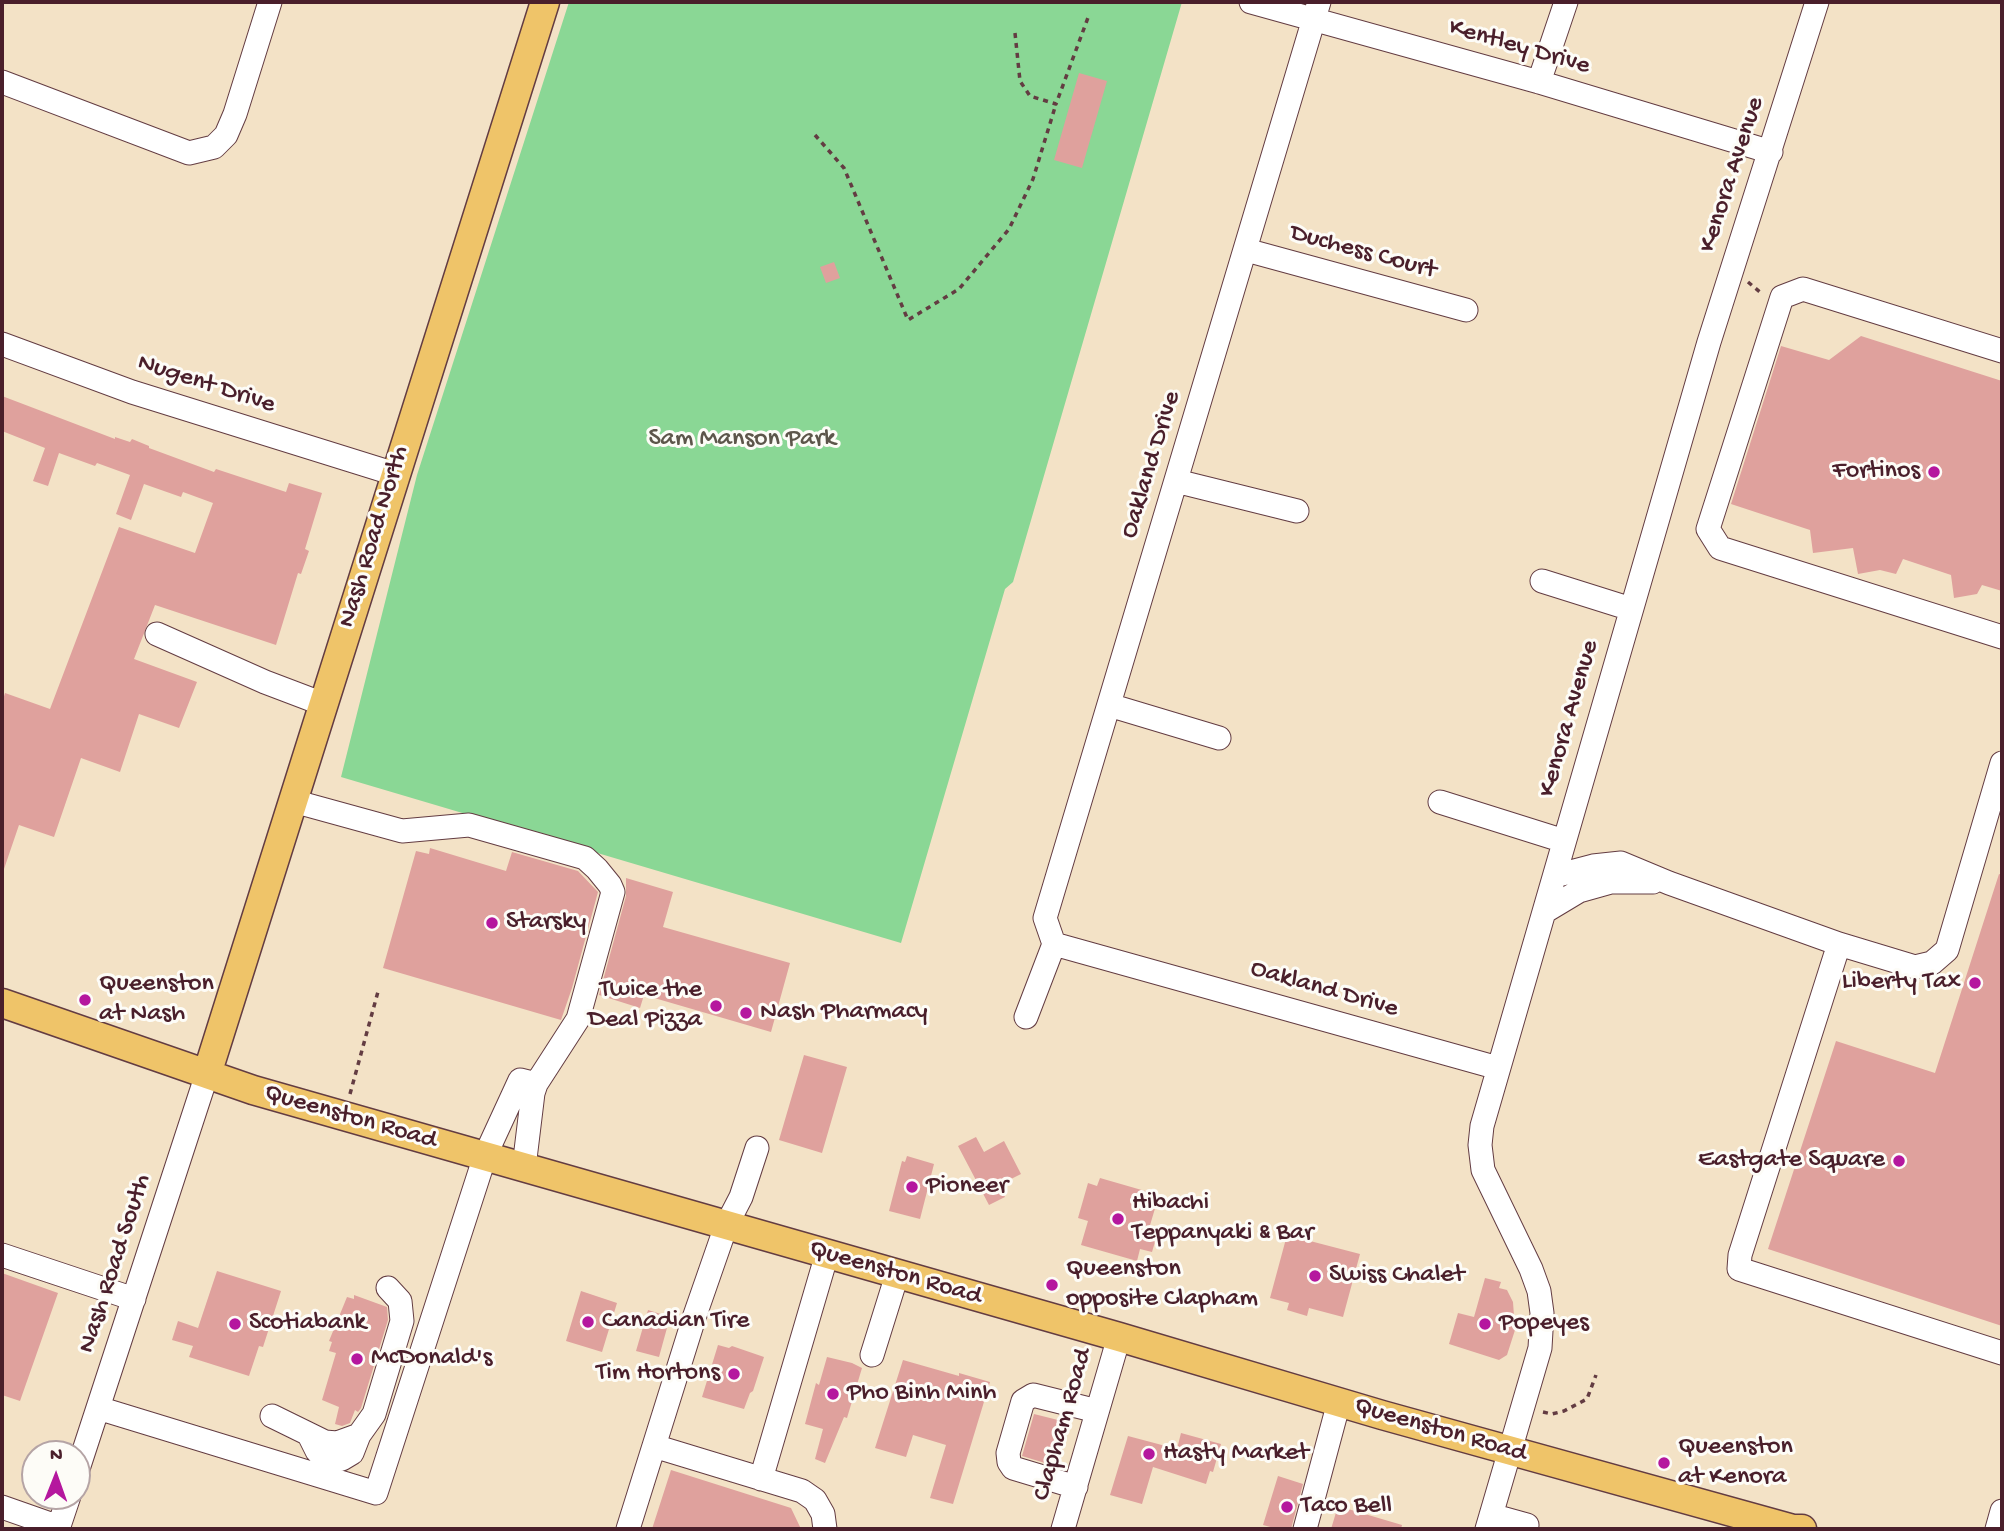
<!DOCTYPE html>
<style>
body{margin:0}
#map{position:relative;width:2004px;height:1531px;overflow:hidden;background:#f3e2c6;font-family:"Gochi Hand",sans-serif}
canvas{display:block}
.frame{position:absolute;inset:0;border:4px solid #4a1f2b;pointer-events:none}
.north{position:absolute;left:21px;top:1440px;width:70px;height:70px;box-sizing:border-box;background:#fdfcf7;border:2px solid #b5a4a5;border-radius:50%;rotate:1deg;font-size:19px;font-weight:700;line-height:28px;text-align:center;color:#4a1f2b}
.north::after{content:'';display:block;margin:auto;width:24px;height:32px;background:#b5179e;clip-path:polygon(50% 0,100% 100%,50% 72%,0 100%)}
</style>
<div id="map">
<canvas width="2004" height="1531"></canvas>
<div class="frame"></div>
<div class="north">N</div>
</div>
<script>
const ctx = document.querySelector('canvas').getContext('2d');
ctx.lineJoin = 'round';
function paint(path, color) { ctx.fillStyle = color; ctx.fill(path, 'evenodd'); }
const toPath = rows => new Path2D(rows.map(r => 'M' + r).join(''));
function trace(path, color, width, dash) { ctx.strokeStyle = color; ctx.lineWidth = width; ctx.lineCap = dash ? 'butt' : 'round'; ctx.setLineDash(dash || []); ctx.stroke(path); }
function label(font, color, halo, rows, align = 'center') {
  ctx.font = font + ' "Gochi Hand",sans-serif'; ctx.lineWidth = 6; ctx.setLineDash([]); ctx.textBaseline = 'middle'; ctx.strokeStyle = halo; ctx.fillStyle = color; for (const [text, x, y, turn = 0] of rows) {
    ctx.save(); ctx.translate(x, y); ctx.rotate((+turn || 0) * Math.PI / 180); ctx.textAlign = isNaN(turn) ? turn : align; if (halo) ctx.strokeText(text, 0, 0); ctx.fillText(text, 0, 0); ctx.restore();
  }
}
const green = toPath([
 [569,2,1182,2,1013,582,1005,589,901,943,341,777,417,475]
]);
const building = toPath([
 [1079,73,1107,81,1082,168,1054,160],
 [834,262,840,278,826,283,820,267],
 [1861,336,2002,381,2002,591,1982,585,1977,594,1954,598,1951,575,1903,559,1896,574,1880,570,1858,574,1853,548,1813,553,1810,530,1731,504,1781,346,1829,360],
 [2,396,115,439,115,437,130,442,132,439,149,446,149,448,214,472,216,469,286,492,289,483,322,493,305,549,309,551,301,574,298,573,276,645,155,605,134,659,197,682,179,728,139,714,120,772,81,758,54,837,19,825,4,869,2,869,2,703,5,693,50,709,119,527,195,553,213,503,183,492,181,497,144,484,131,520,116,514,130,475,97,463,95,466,59,453,48,486,33,481,45,448,2,431],
 [430,848,506,871,512,852,578,871,598,892,572,988,561,1020,383,968,416,851,429,854],
 [1999,874,2002,875,2002,1326,1768,1249,1836,1041,1935,1073],
 [626,878,673,892,663,927,790,963,771,1032,644,995,640,1008,599,995,626,896],
 [804,1055,847,1067,822,1153,779,1140],
 [976,1137,984,1152,1004,1141,1021,1174,999,1185,1005,1197,989,1205,958,1146],
 [907,1156,934,1164,920,1219,889,1211,902,1161,905,1162],
 [1100,1178,1159,1195,1148,1232,1157,1235,1152,1252,1140,1249,1137,1261,1081,1245,1088,1221,1078,1218,1088,1183,1097,1186],
 [1287,1235,1360,1254,1343,1317,1309,1308,1307,1316,1287,1310,1289,1303,1270,1298],
 [217,1271,281,1291,263,1347,259,1346,249,1376,189,1357,193,1346,172,1340,178,1321,198,1328],
 [2,1273,58,1293,20,1401,2,1395],
 [1485,1278,1501,1282,1499,1288,1507,1290,1513,1302,1515,1330,1507,1355,1499,1360,1449,1344,1458,1313,1474,1317],
 [581,1291,617,1303,602,1352,566,1341],
 [354,1295,387,1307,388,1320,361,1408,358,1412,355,1410,350,1423,342,1426,335,1424,339,1407,322,1400,336,1353,329,1351,332,1342,329,1341,347,1297,354,1299],
 [648,1310,670,1317,659,1357,636,1351],
 [718,1345,729,1348,732,1346,764,1357,753,1391,750,1393,744,1409,702,1397],
 [827,1357,852,1363,862,1368,847,1418,844,1417,825,1463,815,1459,823,1429,805,1424,816,1383,819,1385],
 [903,1360,959,1376,959,1373,990,1382,953,1504,930,1498,946,1445,913,1435,906,1457,875,1448],
 [1034,1414,1070,1423,1058,1467,1022,1456],
 [1181,1433,1221,1444,1213,1472,1210,1471,1206,1484,1153,1467,1142,1504,1110,1495,1128,1436,1177,1449],
 [671,1470,791,1508,801,1529,652,1529],
 [1278,1476,1303,1484,1291,1529,1278,1529,1263,1525],
 [1338,1506,1402,1525,1401,1529,1331,1529]
]);
const path = toPath([
 [1015,33,1020,81,1030,96,1056,104,1089,15],
 [815,135,844,168,908,320,959,289,1009,229,1033,179,1056,104],
 [1748,282,1761,293],
 [350,1094,379,988],
 [1543,1412,1552,1414,1564,1411,1587,1399,1596,1375]
]);
const minor = toPath([
 [1251,2,1539,82,1771,152],
 [1319,2,1045,918,1054,944,1498,1068],
 [2,82,189,153,214,147,226,135,235,114,270,2],
 [1539,82,1566,2],
 [1246,250,1466,310],
 [2,344,132,392,395,474],
 [2002,351,1803,289,1782,297,1708,529,1720,548,2002,637],
 [1176,481,1297,511],
 [1542,581,1631,609],
 [157,634,265,682,323,704],
 [1109,705,1219,738],
 [293,801,402,831,469,825,585,858,597,869,610,885,613,892,578,1019,536,1084,533,1093,524,1167],
 [1440,802,1564,841],
 [1555,876,1593,866,1621,863,1669,883,1839,944,1915,967,1932,963,1947,950,2002,763],
 [1544,912,1579,891,1611,882,1653,882],
 [1839,944,1740,1255,1739,1269,2002,1353],
 [1026,1017,1054,944],
 [2,1255,134,1299],
 [872,1355,897,1275],
 [98,1408,376,1493,485,1156,520,1080,536,1084],
 [272,1416,325,1442,337,1443,359,1435,374,1414,402,1321,400,1301,388,1288],
 [309,1435,317,1451,324,1459,333,1460,342,1459,352,1453,359,1435],
 [654,1446,802,1491,815,1500,823,1514,825,1529],
 [77,1472,207,1074],
 [761,1479,827,1254],
 [1076,1487,1013,1468,1009,1462,1008,1453,1023,1401,1033,1395,1097,1411],
 [2,1507,59,1527],
 [1491,1515,1527,1525],
 [58,1529,69,1496],
 [628,1529,695,1315,726,1226,741,1197,757,1148],
 [1063,1529,1119,1337],
 [1305,1529,1339,1402],
 [1487,1529,1540,1348,1542,1313,1539,1291,1531,1269,1483,1170,1480,1145,1482,1126,1709,342,1817,2],
 [1997,1529,2002,1511]
]);
const major = toPath([
 [2,1003,253,1090,1119,1337,1382,1415,1793,1529,1802,1529],
 [207,1074,545,2]
]);
const markers = [
 [1934,472,7,"#b5179e"],
 [492,923,7,"#b5179e"],
 [1975,983,7,"#b5179e"],
 [85,1000,7,"#b5179e"],
 [716,1006,7,"#b5179e"],
 [746,1013,7,"#b5179e"],
 [1899,1161,7,"#b5179e"],
 [912,1187,7,"#b5179e"],
 [1118,1219,7,"#b5179e"],
 [1315,1276,7,"#b5179e"],
 [1052,1285,7,"#b5179e"],
 [588,1322,7,"#b5179e"],
 [235,1324,7,"#b5179e"],
 [1485,1324,7,"#b5179e"],
 [357,1359,7,"#b5179e"],
 [734,1374,7,"#b5179e"],
 [833,1394,7,"#b5179e"],
 [1149,1454,7,"#b5179e"],
 [1664,1463,7,"#b5179e"],
 [1287,1507,7,"#b5179e"]
];
const streetNames = [
 ["Kentley Drive",1519,48,16],
 ["Kenora Avenue",1733,175,-72],
 ["Duchess Court",1363,253,15],
 ["Nugent Drive",206,385,18],
 ["Oakland Drive",1152,465,-73],
 ["Nash Road North",375,537,-73],
 ["Kenora Avenue",1570,719,-74],
 ["Oakland Drive",1324,990,16],
 ["Queenston Road",350,1118,16],
 ["Nash Road South",116,1264,-72],
 ["Queenston Road",895,1274,16],
 ["Clapham Road",1064,1425,-74],
 ["Queenston Road",1440,1431,16]
];
const parkNames = [
 ["Sam Manson Park",742,440]
];
const poiNames = [
 ["Fortinos",1920,472,"right"],
 ["Starsky",506,923],
 ["Liberty Tax",1961,983,"right"],
 ["Queenston",99,985],
 ["at Nash",99,1015],
 ["Twice the",702,991,"right"],
 ["Deal Pizza",702,1021,"right"],
 ["Nash Pharmacy",760,1013],
 ["Eastgate Square",1885,1161,"right"],
 ["Pioneer",926,1187],
 ["Hibachi",1132,1204],
 ["Teppanyaki & Bar",1132,1234],
 ["Queenston",1066,1270],
 ["opposite Clapham",1066,1300],
 ["Swiss Chalet",1329,1276],
 ["Canadian Tire",602,1322],
 ["Scotiabank",249,1324],
 ["Popeyes",1499,1324],
 ["McDonald's",371,1359],
 ["Tim Hortons",720,1374,"right"],
 ["Pho Binh Minh",847,1394],
 ["Queenston",1678,1448],
 ["at Kenora",1678,1478],
 ["Hasty Market",1163,1454],
 ["Taco Bell",1301,1507]
];
paint(green, '#8ad795');
paint(building, '#dfa19d');
trace(minor, '#633c42', 25);
trace(major, '#633c42', 31);
trace(path, '#633c42', 3.5, [5, 5]);
trace(minor, '#fff', 23);
trace(major, '#efc469', 28);
for (const [x, y, r, color] of markers) { const dot = new Path2D(); dot.arc(x, y, r, 0, 2 * Math.PI); ctx.fillStyle = color; ctx.fill(dot); trace(dot, '#fdfcf7', 2.5); }
label('26px', '#4a1f2b', '#fdfcf7', streetNames);
label('26px', '#5d564b', '#fdfcf7', parkNames);
label('26px', '#4a1f2b', '#fdfcf7', poiNames, 'left');
</script>
